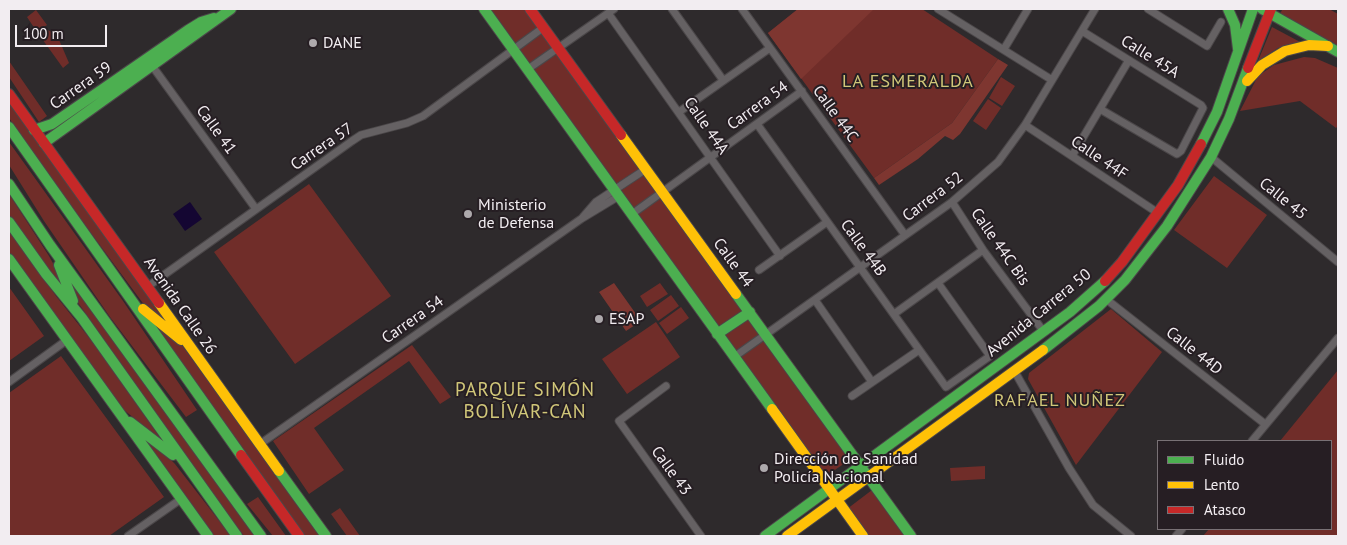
<!DOCTYPE html>
<meta charset="utf-8">
<style>
body{margin:0}
#map{position:relative;width:1347px;height:545px;overflow:hidden;background:#2e2a2c;font-family:"PT Sans",sans-serif}
canvas{display:block}
.frame{position:absolute;inset:0;border:10px solid #f2edf1;pointer-events:none}
.legend{position:absolute;left:1157px;top:440px;width:175px;height:90px;box-sizing:border-box;background:#261e23;border:1px solid #787175;margin:0;padding:6px 9px;list-style:none;font-size:15px;color:#f2edf1}
.legend li{display:flex;align-items:center;gap:10px;height:25px}
.legend b{width:25px;border:1px solid #787175}
.scale{position:absolute;left:15px;top:25px;width:92px;height:22px;box-sizing:border-box;border:2px solid #f2edf1;border-top:0;padding-left:6px;font-size:15px;line-height:18px;white-space:nowrap;color:#f2edf1;-webkit-text-stroke:4px #261e23;paint-order:stroke}
</style>
<div id="map">
<canvas width="1347" height="545"></canvas>
<div class="frame"></div>
<ul class="legend">
<li><b style="height:6px;background:#4caf50"></b>Fluido</li>
<li><b style="height:6px;background:#ffc107"></b>Lento</li>
<li><b style="height:6px;background:#c62828"></b>Atasco</li>
</ul>
<div class="scale">100 m</div>
</div>
<script>
const ctx = document.querySelector('canvas').getContext('2d');
ctx.lineJoin = 'round';
function paint(path, color) { ctx.fillStyle = color; ctx.fill(path, 'evenodd'); }
const toPath = rows => new Path2D(rows.map(r => 'M' + r).join(''));
function trace(path, color, width, dash) { ctx.strokeStyle = color; ctx.lineWidth = width; ctx.lineCap = dash ? 'butt' : 'round'; ctx.setLineDash(dash || []); ctx.stroke(path); }
function label(font, color, halo, rows, align = 'center') {
  ctx.font = font + ' "PT Sans",sans-serif'; ctx.lineWidth = 4; ctx.setLineDash([]); ctx.textBaseline = 'middle'; ctx.strokeStyle = halo; ctx.fillStyle = color; for (const [text, x, y, turn = 0] of rows) {
    ctx.save(); ctx.translate(x, y); ctx.rotate((+turn || 0) * Math.PI / 180); ctx.textAlign = isNaN(turn) ? turn : align; if (halo) ctx.strokeText(text, 0, 0); ctx.fillText(text, 0, 0); ctx.restore();
  }
}
const green = toPath([
 [489,9,525,9,851,459,826,476],
 [798,9,922,9,998,59,952,123,874,178,768,33],
 [1280,9,1329,9,1338,14,1338,49,1280,14,1282,10],
 [36,10,47,25,37,32,27,17],
 [1272,27,1302,43,1278,48,1258,61],
 [48,30,57,35,69,63,63,68,40,36],
 [1304,57,1315,58,1338,68,1338,126,1336,128,1300,101,1240,111,1258,76,1274,65],
 [9,61,47,116,39,122,9,77],
 [1001,77,1015,86,1002,106,989,98],
 [988,99,1001,108,986,130,973,121],
 [9,103,171,328,148,310,56,186,9,118],
 [9,142,123,301,197,410,186,417,110,317,44,221,9,165],
 [1214,176,1267,215,1227,268,1174,230],
 [309,184,391,296,295,364,214,252],
 [9,194,49,256,61,278,64,292,9,215],
 [9,230,56,296,98,349,163,442,118,405,9,253],
 [67,273,256,536,244,536,223,508,74,297],
 [660,283,668,294,647,307,640,296],
 [9,287,44,336,9,361],
 [671,295,679,306,658,321,650,310],
 [681,307,689,318,667,334,659,323],
 [1111,309,1162,352,1076,465,1028,379,1029,373],
 [148,319,182,345,320,536,303,536],
 [656,322,680,357,627,394,602,359],
 [412,345,451,397,440,404,409,361,314,428,344,470,309,494,273,441],
 [61,356,164,497,109,536,9,536,9,393],
 [1338,370,1338,536,1203,536,1209,529,1331,529,1331,441,1280,441],
 [136,430,157,446,175,464,231,536,213,536],
 [985,466,985,479,951,481,950,468],
 [872,490,905,536,867,536,847,509],
 [258,497,286,536,273,536,247,504],
 [340,508,360,536,347,536,331,514]
]);
const forest = toPath([
 [798,9,874,9,801,79,768,33],
 [998,59,1008,65,960,134,953,140,945,136,918,159,879,185,874,178,952,123],
 [614,283,641,321,626,331,599,292]
]);
const water = toPath([
 [190,202,202,219,185,231,173,214]
]);
const street = toPath([
 [672,9,723,80],
 [742,9,905,235],
 [938,9,1052,80],
 [1148,9,1207,46,1221,22],
 [608,13,780,256],
 [1082,31,1201,105,1203,108,1181,151,1177,154,1100,109],
 [1004,49,1028,9],
 [153,67,256,209],
 [528,69,614,9],
 [679,112,770,48],
 [757,124,946,387,990,356,938,283],
 [1025,125,1158,213],
 [1072,156,1129,60],
 [1211,157,1338,262],
 [952,202,983,250,1044,332],
 [632,214,802,91],
 [583,217,596,202,646,169],
 [759,270,827,222],
 [147,287,352,141,361,135,407,123,423,116,544,27],
 [1106,299,1265,424],
 [815,300,872,382],
 [894,314,983,250],
 [734,357,952,202,998,162,1025,125,1095,9],
 [1015,372,1069,468,1093,505,1131,536],
 [9,382,67,340],
 [666,386,619,421,701,536],
 [852,396,919,350],
 [1252,441,1338,338],
 [260,444,581,219,619,196],
 [128,536,181,499],
 [1176,536,1182,529]
]);
const fast = toPath([
 [484,9,772,409],
 [1228,9,1235,25,1238,49],
 [1262,9,1338,52],
 [9,127,241,455],
 [34,130,52,124,188,30,201,22,214,18],
 [44,143,231,9],
 [1201,144,1217,112,1253,9],
 [9,184,50,245,261,536],
 [9,222,46,274,82,318,237,536],
 [9,259,208,536],
 [59,265,73,301],
 [736,294,911,536],
 [717,334,750,312],
 [1043,350,1099,306,1125,280,1167,226,1211,157,1229,119,1248,68],
 [130,422,173,455],
 [279,471,326,536],
 [765,536,1070,312,1105,281]
]);
const slow = toPath([
 [1247,81,1262,65,1285,51,1309,45,1328,46],
 [621,135,736,294],
 [159,303,279,471],
 [143,309,181,340],
 [772,409,863,536],
 [787,536,1043,350]
]);
const jam = toPath([
 [530,9,621,135],
 [1248,68,1271,9],
 [9,94,159,303],
 [1105,281,1122,262,1178,185,1201,144],
 [241,455,299,536]
]);
const markers = [
 [313,43,5,"#ada9ac"],
 [468,214,5,"#ada9ac"],
 [599,319,5,"#ada9ac"],
 [764,468,5,"#ada9ac"]
];
const poiNames = [
 ["DANE",323,43],
 ["Ministerio",478,205],
 ["de Defensa",478,223],
 ["ESAP",609,319],
 ["Dirección de Sanidad",774,459],
 ["Policía Nacional",774,477]
];
const streetNames = [
 ["Calle 45A",1150,57,32],
 ["Carrera 59",81,86,-35],
 ["Carrera 54",758,106,-36],
 ["Calle 44C",835,114,54],
 ["Calle 44A",706,126,55],
 ["Calle 41",216,130,54],
 ["Carrera 57",322,147,-34],
 ["Calle 44F",1099,158,34],
 ["Carrera 52",933,197,-37],
 ["Calle 45",1283,199,39],
 ["Calle 44C Bis",1000,247,55],
 ["Calle 44B",863,248,54],
 ["Calle 44",733,263,54],
 ["Avenida Calle 26",180,306,55],
 ["Avenida Carrera 50",1039,313,-39],
 ["Carrera 54",413,320,-35],
 ["Calle 44D",1194,351,38],
 ["Calle 43",671,471,54]
];
const neighbourhoodNames = [
 ["LA ESMERALDA",908,82],
 ["RAFAEL NUÑEZ",1060,401]
];
const quarterNames = [
 ["PARQUE SIMÓN",525,391],
 ["BOLÍVAR-CAN",525,413]
];
paint(green, '#702d29');
paint(forest, '#7e3630');
paint(water, '#140632');
trace(street, '#4b4749', 9);
trace(fast, '#4b4749', 12);
trace(slow, '#4b4749', 12);
trace(jam, '#4b4749', 12);
trace(street, '#656163', 7);
trace(fast, '#4caf50', 10);
trace(slow, '#ffc107', 10);
trace(jam, '#c62828', 10);
for (const [x, y, r, color] of markers) { const dot = new Path2D(); dot.arc(x, y, r, 0, 2 * Math.PI); ctx.fillStyle = color; ctx.fill(dot); trace(dot, '#261e23', 2); }
label('16px', '#f2edf1', '#261e23', poiNames, 'left');
label('16px', '#f2edf1', '#261e23', streetNames);
ctx.letterSpacing = '1px';
label('18px', '#d1c779', '#261e23', neighbourhoodNames);
ctx.letterSpacing = '0px';
ctx.letterSpacing = '1px';
label('19px', '#d1c779', '#261e23', quarterNames);
ctx.letterSpacing = '0px';
</script>
